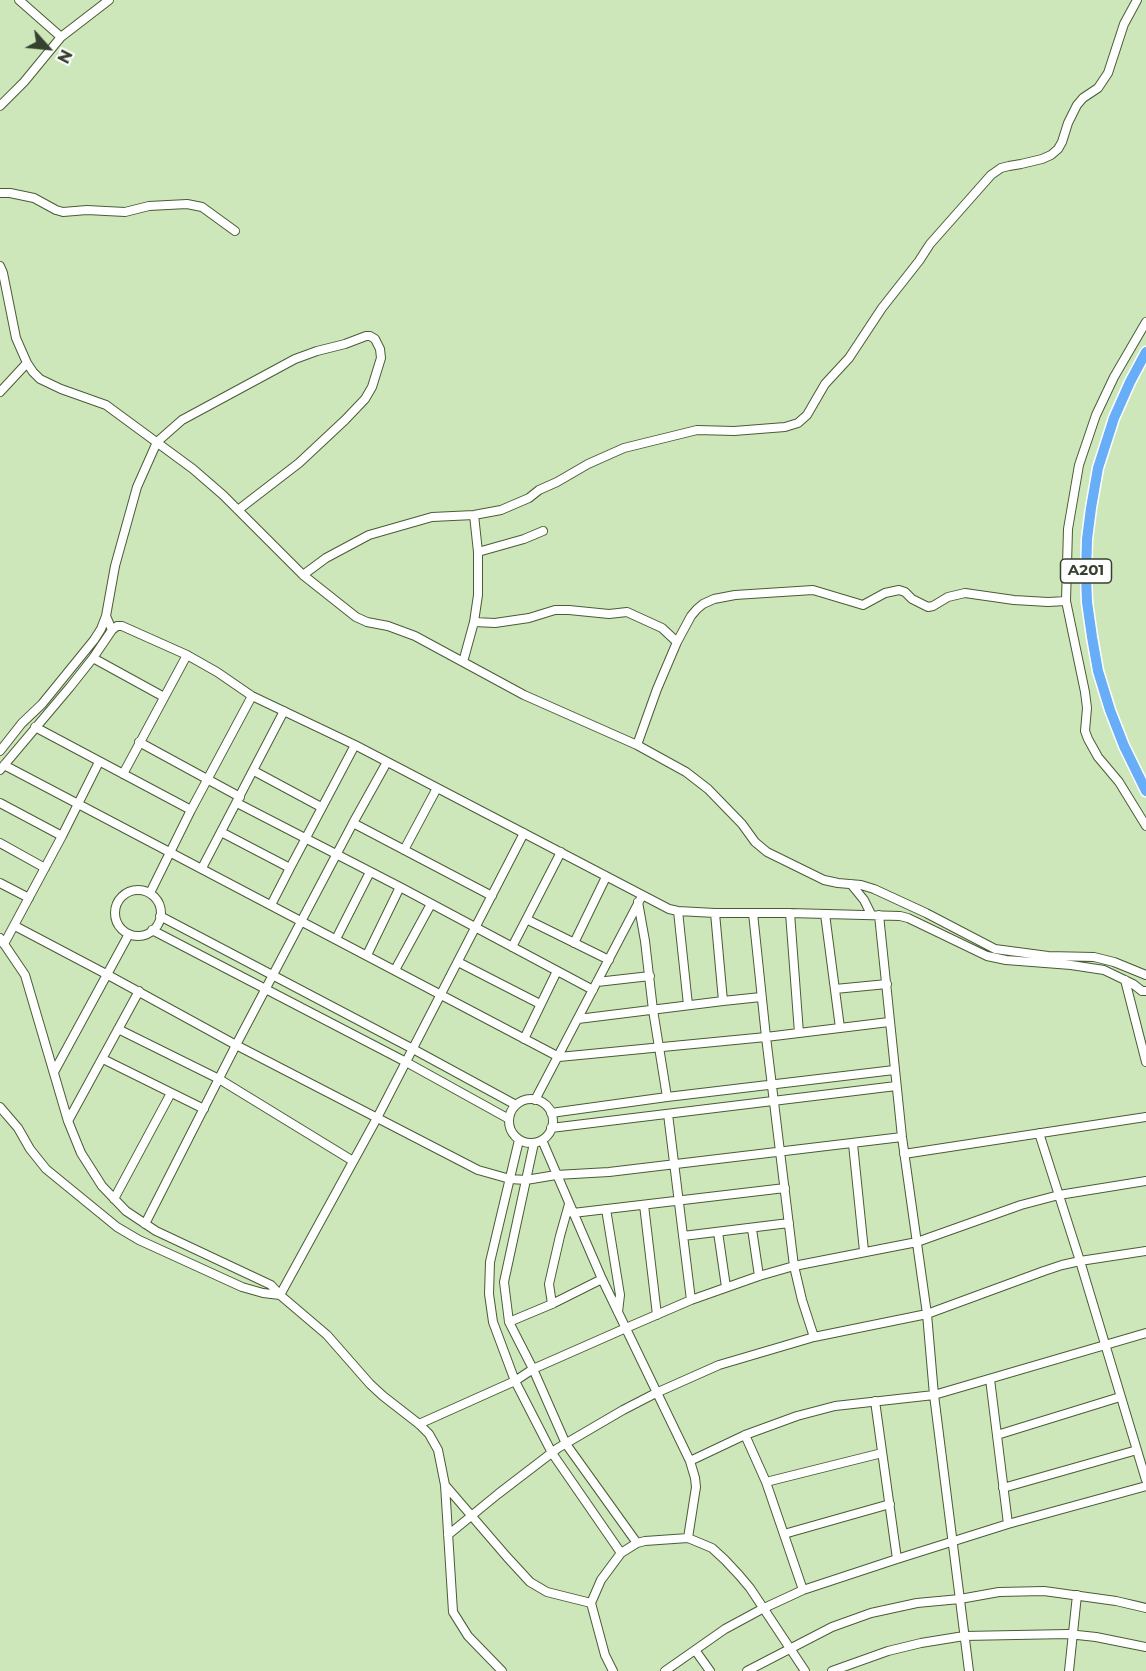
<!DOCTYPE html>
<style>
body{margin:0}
#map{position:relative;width:1146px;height:1671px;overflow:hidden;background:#cee7ba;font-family:Montserrat,sans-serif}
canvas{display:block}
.north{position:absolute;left:18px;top:18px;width:60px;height:60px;-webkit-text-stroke:4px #fefefe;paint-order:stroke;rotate:117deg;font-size:16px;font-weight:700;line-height:24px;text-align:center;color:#37412f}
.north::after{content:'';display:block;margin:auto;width:21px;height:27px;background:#37412f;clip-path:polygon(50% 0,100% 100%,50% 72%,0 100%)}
</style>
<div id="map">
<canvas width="1146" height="1671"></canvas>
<div class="north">N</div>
</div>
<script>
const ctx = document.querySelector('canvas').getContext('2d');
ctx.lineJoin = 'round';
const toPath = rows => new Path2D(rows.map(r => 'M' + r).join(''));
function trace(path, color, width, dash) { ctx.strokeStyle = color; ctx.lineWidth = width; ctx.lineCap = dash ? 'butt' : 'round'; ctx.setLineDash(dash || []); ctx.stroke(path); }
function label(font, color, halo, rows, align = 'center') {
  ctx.font = font + ' Montserrat,sans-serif'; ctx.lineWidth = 6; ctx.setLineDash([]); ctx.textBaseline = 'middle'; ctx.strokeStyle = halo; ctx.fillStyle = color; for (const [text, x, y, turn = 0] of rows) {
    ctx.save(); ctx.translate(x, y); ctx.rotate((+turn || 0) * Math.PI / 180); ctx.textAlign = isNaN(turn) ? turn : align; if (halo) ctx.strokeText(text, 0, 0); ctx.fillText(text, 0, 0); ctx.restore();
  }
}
const minor = toPath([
 [19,0,61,37],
 [0,106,24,82,61,37,109,0],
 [0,193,10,193,34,198,56,210,63,212,87,210,125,212,149,206,187,204,202,207,235,231],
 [0,266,3,273,16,338,27,363,33,372,40,379,61,389,106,405,193,469,223,495,303,575,356,617,367,622,388,626,415,636,524,695,637,745,686,772,708,789,742,824,755,842,767,852,824,880,838,883,861,885,874,889,926,913,995,949,1048,956,1094,957,1114,962,1146,975],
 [1146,322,1114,377,1096,415,1079,465,1068,529,1066,601,1085,692,1087,708,1085,731,1088,739,1098,757,1119,782,1146,826],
 [0,392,27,363],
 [478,552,524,539,543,531],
 [303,575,326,558,369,535,432,517,474,515,501,510,529,498,539,490,557,482,588,464,624,448,697,430,734,431,785,427,798,423,807,415,825,384,849,358,882,308,919,261,930,244,991,175,1001,168,1009,166,1021,164,1042,159,1051,155,1058,149,1062,142,1068,123,1077,105,1083,98,1098,88,1108,73,1124,24,1137,0],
 [474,622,495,623,529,618,555,610,569,610,609,614,627,612,662,628,677,642],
 [112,630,117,626,122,626,187,655,217,672,252,696,355,745,669,909,678,911,715,913,790,913,900,916,908,918,987,956,1006,960,1071,965,1104,970,1133,984,1142,991,1146,991],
 [93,658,164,697],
 [463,662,474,622,478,595,478,552,474,515],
 [35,727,191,810],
 [139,742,240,797],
 [637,745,657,689,677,642,691,616,697,609,703,604,714,599,735,595,813,590,863,605,885,593,899,590,905,592,912,599,928,607,933,606,948,597,965,593,1014,600,1048,602,1066,601],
 [0,751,22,723,42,704,94,640,101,629,106,616],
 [4,765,559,1057,766,1037,889,1022],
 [0,770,70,687,93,658,112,630,106,616,115,566,137,487,157,442,182,420,295,359,317,351,345,344,366,336,370,336,375,339,380,349,381,358,372,387,365,399,345,420,299,463,238,510],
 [254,771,321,807],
 [123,774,187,655],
 [0,803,62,836],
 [237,803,400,887,593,990],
 [353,823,492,896],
 [221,832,290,868,355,745],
 [0,843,45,868],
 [404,850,437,788],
 [202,868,284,711],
 [0,883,29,898],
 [851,884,864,900,871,914],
 '115 913a23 23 0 1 1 46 0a23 23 0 1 1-46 0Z',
 [150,893,191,810,252,696],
 [638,902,645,941,653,1010,667,1097],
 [271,905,290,868],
 [678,911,688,1005],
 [715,913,723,1001],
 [753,913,766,1037,794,1266,802,1300,814,1337],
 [790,913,799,1033],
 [825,914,840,1028],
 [879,915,902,1137,927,1314,934,1395,969,1671],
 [160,916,413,1049,516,1105],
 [528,920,609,960],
 [15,926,108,975,236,1045,478,1170,510,1179,526,1180,556,1175,609,1172,902,1137],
 [152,930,406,1062,509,1119],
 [0,938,25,975,68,1121,81,1153,102,1186,126,1211,156,1231,271,1285,280,1295,327,1335,370,1384,383,1396,419,1424,429,1434,438,1450,445,1485,453,1612,468,1636,502,1671],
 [336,939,370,872],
 [574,943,606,877],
 [4,944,62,836,99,762],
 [512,947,561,852],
 [367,955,400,887],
 [458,962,540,1004],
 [395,970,431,904],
 [1125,980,1146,1062],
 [597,982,650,976],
 [835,989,887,984],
 [578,1019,723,1001,761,997],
 [118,1029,219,1079,353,1161],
 [524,1039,557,971],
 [103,1059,204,1109],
 [54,1072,129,934],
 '509 1121a22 22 0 1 1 44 0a22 22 0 1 1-44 0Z',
 [535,1100,642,896],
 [0,1107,18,1128,30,1149,46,1169,117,1227,139,1240,242,1287,263,1293,280,1295,377,1118,524,833],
 [551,1113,667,1097,894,1070],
 [668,1114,691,1300],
 [68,1121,139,991],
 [551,1128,896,1086],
 [1039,1133,1080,1261,1146,1480],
 [519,1140,490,1262,489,1294,493,1322,515,1381,552,1453,621,1553],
 [542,1140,602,1279,690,1461,745,1435,797,1416,835,1406,934,1395,1146,1333],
 [534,1143,504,1282,509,1322,533,1369,566,1444,637,1543],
 [853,1144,864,1251],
 [904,1154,1146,1117],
 [114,1199,171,1093],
 [644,1205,657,1315],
 [606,1209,620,1295,618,1312],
 [573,1213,785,1188],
 [145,1224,236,1045,353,823,387,762],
 [752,1229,759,1276],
 [718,1232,726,1287],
 [683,1236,789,1223],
 [552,1304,549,1284,560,1236,569,1204],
 [509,1322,552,1304,602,1279],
 [990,1379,1008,1524],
 [875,1401,897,1559],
 [419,1424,515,1381,533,1369,626,1328,691,1300,759,1276,794,1266,917,1242,1021,1205,1059,1195,1146,1181],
 [745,1435,766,1482,803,1590],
 [997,1435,1120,1397],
 [766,1482,882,1453],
 [445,1485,507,1557,530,1582,547,1592,591,1603,605,1655,613,1671],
 [1003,1488,1137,1450],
 [784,1534,890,1504],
 [448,1535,498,1494,558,1448,623,1410,656,1393,719,1365,814,1337,927,1314,1044,1271,1062,1265,1080,1261,1146,1251],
 [688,1538,696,1487,695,1478,690,1461],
 [591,1603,601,1580,621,1553,637,1543,645,1541,688,1538,712,1548,725,1560,739,1575,750,1588,805,1671],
 [695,1650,725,1629,762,1609,803,1590,897,1559,1008,1524,1146,1486],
 [665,1671,695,1650,710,1671],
 [747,1671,832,1627,871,1613,917,1603,960,1599,999,1592,1044,1591,1116,1601,1146,1608],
 [832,1671,888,1651,921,1643,964,1636,1068,1634,1096,1637,1146,1647],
 [1069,1671,1077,1595]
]);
const highway = toPath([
 [1146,352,1130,382,1114,418,1098,468,1091,508,1087,539,1086,575,1087,602,1092,637,1098,671,1110,710,1124,746,1146,791]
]);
const shields = [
 [1086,571,51]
];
const shieldNames = [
 ["A201",1086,571]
];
trace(minor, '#485d36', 10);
trace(highway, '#fff', 13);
trace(minor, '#fff', 8);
trace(highway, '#67adf7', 10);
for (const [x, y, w] of shields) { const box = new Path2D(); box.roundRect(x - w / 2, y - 12, w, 24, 4.5); ctx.fillStyle = '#fefefe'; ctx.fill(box); trace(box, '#37412f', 1.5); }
label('bold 15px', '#37412f', null, shieldNames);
</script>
